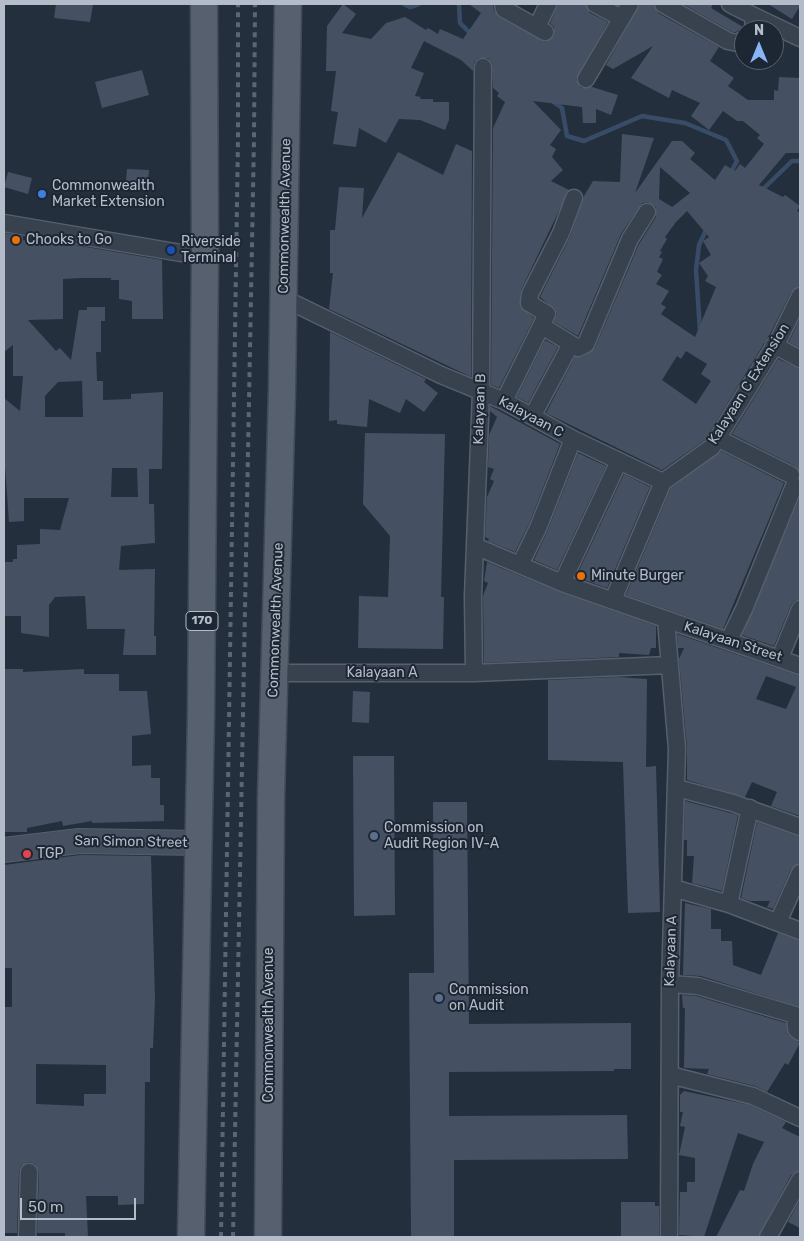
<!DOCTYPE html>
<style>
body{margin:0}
#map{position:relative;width:804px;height:1241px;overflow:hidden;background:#242f3e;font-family:Rubik,sans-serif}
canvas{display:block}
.frame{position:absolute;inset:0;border:5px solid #b4bcc9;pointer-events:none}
.north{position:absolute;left:734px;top:20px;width:50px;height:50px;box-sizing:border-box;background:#1d2633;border:1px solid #59626f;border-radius:50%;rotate:0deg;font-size:14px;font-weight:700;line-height:20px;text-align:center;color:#b4bcc9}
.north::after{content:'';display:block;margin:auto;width:18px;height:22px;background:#8ab4f8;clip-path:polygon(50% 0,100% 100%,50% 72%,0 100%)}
.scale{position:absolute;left:20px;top:1198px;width:116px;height:22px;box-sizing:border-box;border:2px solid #b4bcc9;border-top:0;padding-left:6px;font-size:15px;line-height:18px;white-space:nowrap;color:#b4bcc9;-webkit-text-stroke:4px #1d2633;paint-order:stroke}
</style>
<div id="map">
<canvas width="804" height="1241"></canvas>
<div class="frame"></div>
<div class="north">N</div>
<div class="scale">50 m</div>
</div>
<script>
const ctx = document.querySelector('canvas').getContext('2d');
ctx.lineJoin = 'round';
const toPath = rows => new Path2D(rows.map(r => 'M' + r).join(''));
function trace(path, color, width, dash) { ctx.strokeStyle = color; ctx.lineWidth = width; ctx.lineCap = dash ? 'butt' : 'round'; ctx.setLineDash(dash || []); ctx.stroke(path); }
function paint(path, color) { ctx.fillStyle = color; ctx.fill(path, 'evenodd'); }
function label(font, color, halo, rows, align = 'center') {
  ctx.font = font + ' Rubik,sans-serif'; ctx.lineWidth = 4; ctx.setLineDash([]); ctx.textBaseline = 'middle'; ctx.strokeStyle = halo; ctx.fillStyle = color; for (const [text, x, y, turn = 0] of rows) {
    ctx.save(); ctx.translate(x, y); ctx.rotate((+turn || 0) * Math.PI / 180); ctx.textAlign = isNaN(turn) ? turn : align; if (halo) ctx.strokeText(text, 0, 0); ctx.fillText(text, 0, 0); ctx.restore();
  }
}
const stream = toPath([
 [404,4,410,7,419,4],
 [459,4,460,23,471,34],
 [552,101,562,108,567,136,584,141,642,116,685,123,726,140,737,161,730,174],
 [761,191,792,161,800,161],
 [700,331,696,270,699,245,707,228]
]);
const building = toPath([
 [56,4,93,5,90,22,54,18],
 [343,4,356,14,342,33,371,39,386,23,405,17,426,30,428,28,438,34,440,29,463,39,481,13,469,4,493,4,494,11,499,17,545,42,554,36,554,27,550,23,558,4,585,4,590,13,608,22,576,79,581,88,592,87,618,95,611,115,596,109,596,123,583,123,582,107,533,101,561,130,550,145,556,149,552,157,563,170,551,181,569,190,521,290,520,307,534,318,499,388,491,385,493,128,505,102,497,96,499,93,493,88,492,63,488,58,479,58,474,62,473,71,461,60,424,41,411,68,424,73,415,96,421,97,420,99,433,99,433,102,449,102,449,120,445,130,420,120,399,119,386,143,359,128,356,147,333,144,338,112,331,111,336,71,326,71,327,26],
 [640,4,653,4,658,13,719,47,710,61,734,78,728,86,748,100,774,100,774,90,778,91,779,77,800,78,800,153,786,153,759,185,783,197,785,195,800,206,797,211,800,213,800,286,791,292,771,332,705,440,662,470,546,413,575,357,582,357,595,348,639,244,656,217,656,207,648,202,642,203,621,234,578,336,554,322,557,314,555,309,540,297,570,237,584,196,593,181,620,182,622,134,654,138,635,193,672,141,682,141,695,153,690,159,715,180,725,165,735,171,740,164,745,168,764,144,757,138,760,135,743,121,737,121,723,111,709,130,691,116,700,103,672,90,669,98,631,78,653,46,613,69,606,65],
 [660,167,690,193,672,207,659,199],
 [687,211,709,237,703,241,711,255,699,263,708,276,705,281,716,287,695,337,661,314,666,307,661,304,669,291,656,284,662,275,657,272,663,259,659,257,662,252,660,251,667,239,665,237,676,222],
 [686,351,707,364,701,374,711,381,696,404,662,380,677,356,681,359],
 [683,4,713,4,711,8,743,27,736,32,732,32],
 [768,4,800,4,800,6,792,19],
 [142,70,149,95,102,108,95,82],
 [456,144,472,151,471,377,329,309,333,273,330,273,330,230,335,230,339,187,364,188,362,218,398,152,443,175],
 [127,169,149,170,148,182,126,181],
 [8,172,32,178,28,194,4,187],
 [5,233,23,236,23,240,51,241,162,260,163,319,132,319,132,301,119,299,119,280,111,280,111,278,81,278,63,279,63,319,28,320,56,351,60,348,71,360,79,310,87,310,87,307,105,307,105,321,101,321,101,352,96,352,97,381,103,381,103,400,131,399,131,394,163,392,162,469,149,469,149,504,154,504,155,543,121,546,119,570,155,569,154,636,156,636,156,655,123,655,125,629,87,629,85,596,55,597,49,605,49,637,21,633,21,616,4,616,4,562,13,562,13,559,17,559,17,545,40,544,40,529,60,530,69,498,24,498,24,521,9,522,4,453,4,398,20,411,23,376,13,376,13,345,4,352],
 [82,381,83,417,45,417,45,396,58,382],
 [112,468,137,468,138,497,111,497],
 [800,318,800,348,789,342],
 [330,332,426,379,424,382,438,393,424,412,406,399,400,413,369,399,367,427,337,424,337,420,329,421],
 [545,340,558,347,528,403,517,397],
 [778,359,800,369,800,472,795,466,732,434],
 [490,406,560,444,529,524,515,552,488,541,489,539,485,537,487,497,494,481,490,479,494,469,488,467,489,435,497,417,490,411],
 [365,433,445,434,441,597,444,597,443,649,358,648,359,596,388,597,390,536,363,504],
 [721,451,784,483,723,629,626,595,671,488],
 [578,453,606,466,557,570,534,560,547,532],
 [624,474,650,487,607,588,576,577],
 [800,497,800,599,794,601,791,605,774,646,742,635],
 [487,562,559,592,656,626,656,648,651,648,649,655,619,653,619,657,484,663,483,596,488,583,484,581],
 [677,634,800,676,800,816,771,806,777,792,752,782,745,797,687,780,687,748,679,659,684,648,678,648],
 [766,676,796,687,786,709,756,699],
 [4,669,23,669,23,672,84,669,84,674,119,674,119,691,147,691,151,734,132,736,132,766,151,765,151,778,160,778,160,805,164,805,164,821,92,823,92,821,63,826,62,821,27,828,27,832,4,832],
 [618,677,647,679,646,767,656,766,660,912,628,913,623,762,548,760,548,680],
 [353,691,370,692,369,723,352,722],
 [353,756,394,756,395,915,354,916],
 [685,801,738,815,722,891,692,883,694,856,687,856,687,840,684,840],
 [433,802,467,802,469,1024,631,1023,631,1069,614,1069,614,1071,449,1072,449,1116,627,1115,628,1159,454,1160,454,1237,411,1237,409,973,434,973],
 [757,822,800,837,800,863,791,869,773,909,767,907,770,901,750,901,741,898],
 [80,855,151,856,155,999,153,1048,150,1048,150,1082,145,1082,144,1204,118,1205,118,1196,86,1196,88,1237,65,1237,65,1233,37,1233,39,1172,35,1164,29,1162,21,1166,19,1172,17,1233,4,1233,4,1007,12,1007,12,968,4,968,4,865],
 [36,1064,106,1065,106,1094,84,1094,84,1106,36,1104],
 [685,903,711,909,711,929,721,929,721,941,732,941,733,965,761,975,778,933,800,941,800,1007,701,976,683,975],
 [682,995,696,996,786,1023,787,1034,800,1043,788,1065,785,1063,767,1092,755,1086,707,1074,709,1069,684,1068,685,1008,683,1008],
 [684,1091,750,1105,786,1122,782,1128,800,1137,800,1170,791,1175,758,1237,716,1237,740,1190,744,1191,753,1164,764,1142,738,1133,704,1237,679,1235,680,1192,687,1192,687,1182,695,1182,695,1158,679,1155,685,1127,680,1126,683,1112,680,1112,680,1095],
 [800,1200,800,1228,788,1222],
 [621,1202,655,1202,655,1206,659,1206,659,1236,621,1237]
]);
const minor = toPath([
 [503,4,504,9,545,32],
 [595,4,621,18],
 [663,4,728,41,738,43,744,39],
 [730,4,754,16,753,30],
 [754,16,800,38],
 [537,27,548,4],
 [586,79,630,4],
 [4,223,181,253,205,254],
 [283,298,441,375,504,401,573,439,663,482],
 [542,326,578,348,586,344,630,239,647,212],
 [774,345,800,359],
 [504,401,547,314,529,303,530,294,561,233,574,198],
 [533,415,571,344],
 [717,438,791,475],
 [663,482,712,447,780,337,800,296],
 [475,546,562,583,800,666],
 [520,565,538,528,573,439],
 [562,583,619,461],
 [613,600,663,482],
 [666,620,677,749,670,984,669,1237],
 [729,640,744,609,794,486],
 [780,658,800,609],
 [274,673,474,673,670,665],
 [474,673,473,596,481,392,483,67],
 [677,788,733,803,800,827],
 [673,888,729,904,800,931],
 [729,904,750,808],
 [778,922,800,873],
 [670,984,698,986,795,1015,796,1029,800,1032],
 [670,1075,753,1096,800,1118],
 [27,1237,29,1172],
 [768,1237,800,1180]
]);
const secondary = toPath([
 [4,850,79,841,199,843]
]);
const primary = toPath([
 [191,1237,201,714,205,254,204,4],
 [268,1237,271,798,282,390,288,4]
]);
const rail = toPath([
 [221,1237,238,139,238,4],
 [233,1237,254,139,255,4]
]);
const markers = [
 [42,194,5,"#3f7fe0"],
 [16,240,5,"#e8710a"],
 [171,250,5,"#1a4fb4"],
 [581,576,5,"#e8710a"],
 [374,836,5,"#5c6f8a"],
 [27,854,5,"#e0444e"],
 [439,998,5,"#5c6f8a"]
];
const shields = [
 [202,621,32]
];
const shieldNames = [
 ["170",202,621]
];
const poiNames = [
 ["Commonwealth",52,186],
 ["Market Extension",52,202],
 ["Chooks to Go",26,240],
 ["Riverside",181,242],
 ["Terminal",181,258],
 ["Minute Burger",591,576],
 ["Commission on",384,828],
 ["Audit Region IV-A",384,844],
 ["TGP",37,854],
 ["Commission",449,990],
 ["on Audit",449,1006]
];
const streetNames = [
 ["Commonwealth Avenue",285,216,-89],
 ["Kalayaan C Extension",749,384,-58],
 ["Kalayaan B",480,409,-88],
 ["Kalayaan C",531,417,28],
 ["Commonwealth Avenue",276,620,-88],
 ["Kalayaan Street",733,642,18],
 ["Kalayaan A",382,673],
 ["San Simon Street",131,842,1],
 ["Kalayaan A",671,951,-88],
 ["Commonwealth Avenue",269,1025,-90]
];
trace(stream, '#394c67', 4.5);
paint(building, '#455162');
trace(minor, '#565f6c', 19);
trace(secondary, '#565f6c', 26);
trace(primary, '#414a57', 29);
trace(minor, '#38414e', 16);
trace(secondary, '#465061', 24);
trace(primary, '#56606e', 26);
trace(rail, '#5a6575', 4, [5, 5]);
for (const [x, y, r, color] of markers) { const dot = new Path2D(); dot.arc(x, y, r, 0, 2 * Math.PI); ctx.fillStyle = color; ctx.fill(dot); trace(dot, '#1d2633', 2); }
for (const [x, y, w] of shields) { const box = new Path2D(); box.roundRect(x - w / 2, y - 9.5, w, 19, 4); ctx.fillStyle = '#1d2633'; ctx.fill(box); trace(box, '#b4bcc9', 1); }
label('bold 12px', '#b4bcc9', null, shieldNames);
label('14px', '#b4bcc9', '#1d2633', poiNames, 'left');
label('14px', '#b4bcc9', '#1d2633', streetNames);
</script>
